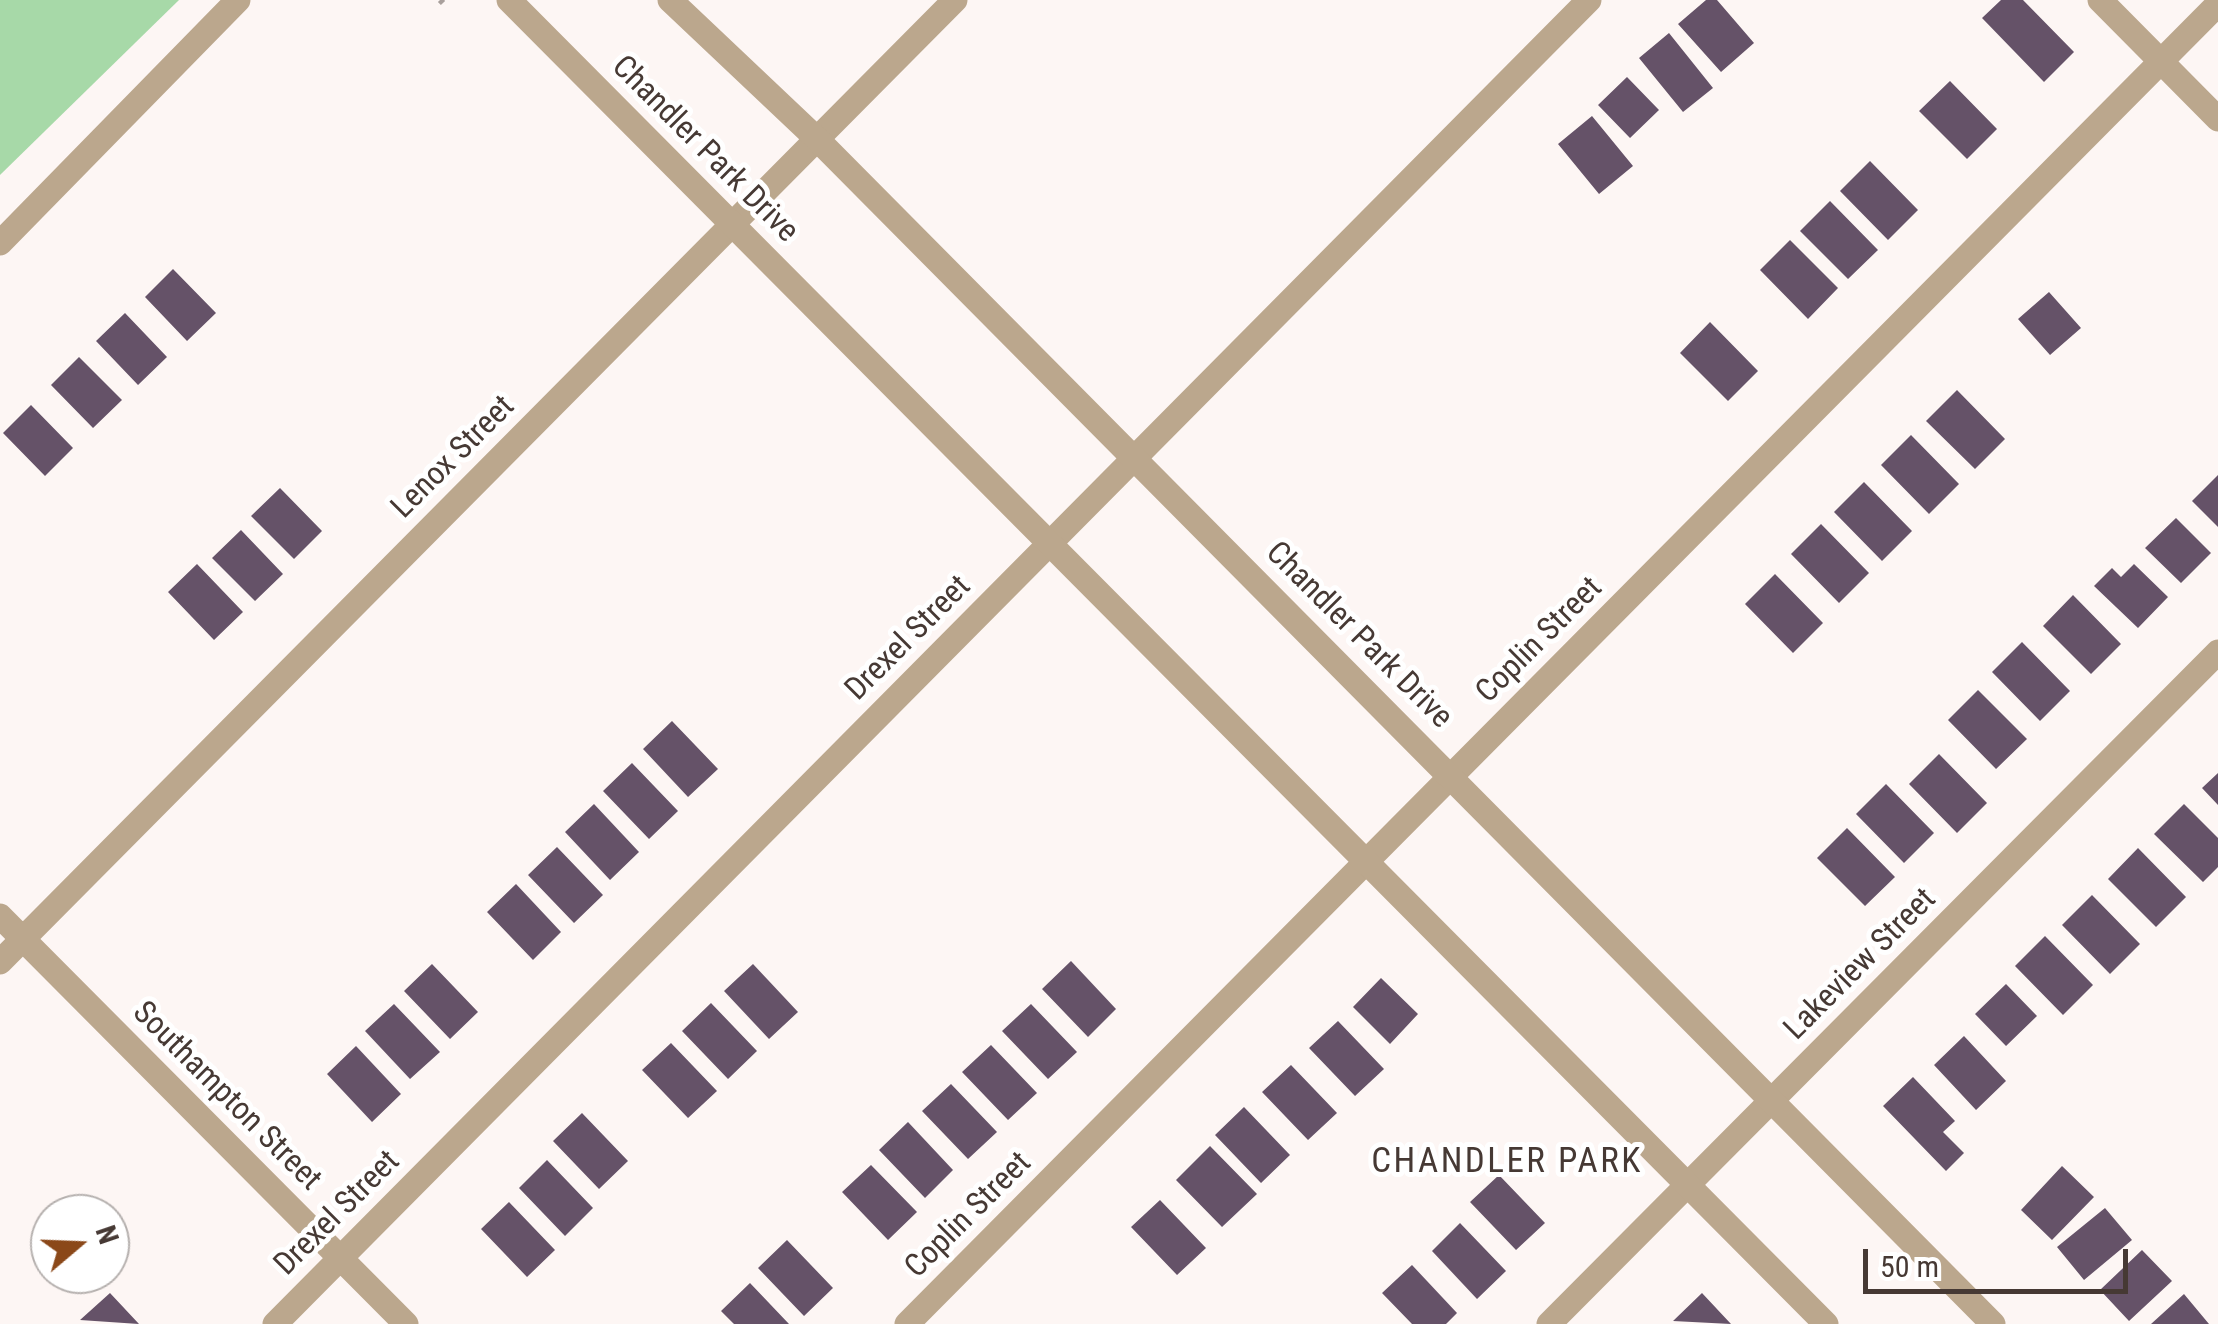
<!DOCTYPE html>
<style>
body{margin:0}
#map{position:relative;width:2218px;height:1324px;overflow:hidden;background:#fdf6f4;font-family:"Roboto Condensed",sans-serif}
canvas{display:block}
.north{position:absolute;left:30px;top:1194px;width:100px;height:100px;box-sizing:border-box;background:#fff;border:2px solid #b5b0ae;border-radius:50%;rotate:71deg;font-size:28px;font-weight:700;line-height:40px;text-align:center;color:#463934}
.north::after{content:'';display:block;margin:auto;width:35px;height:45px;background:#8b4819;clip-path:polygon(50% 0,100% 100%,50% 72%,0 100%)}
.scale{position:absolute;left:1863px;top:1249px;width:265px;height:45px;box-sizing:border-box;border:5px solid #463934;border-top:0;padding-left:12px;font-size:30px;line-height:35px;white-space:nowrap;color:#463934;-webkit-text-stroke:8px #fff;paint-order:stroke}
</style>
<div id="map">
<canvas width="2218" height="1324"></canvas>
<div class="north">N</div>
<div class="scale">50 m</div>
</div>
<script>
const ctx = document.querySelector('canvas').getContext('2d');
ctx.lineJoin = 'round';
function paint(path, color) { ctx.fillStyle = color; ctx.fill(path, 'evenodd'); }
const toPath = rows => new Path2D(rows.map(r => 'M' + r).join(''));
function trace(path, color, width, dash) { ctx.strokeStyle = color; ctx.lineWidth = width; ctx.lineCap = dash ? 'butt' : 'round'; ctx.setLineDash(dash || []); ctx.stroke(path); }
function label(font, color, halo, rows, align = 'center') {
  ctx.font = font + ' "Roboto Condensed",sans-serif'; ctx.lineWidth = 10; ctx.setLineDash([]); ctx.textBaseline = 'middle'; ctx.strokeStyle = halo; ctx.fillStyle = color; for (const [text, x, y, turn = 0] of rows) {
    ctx.save(); ctx.translate(x, y); ctx.rotate((+turn || 0) * Math.PI / 180); ctx.textAlign = isNaN(turn) ? turn : align; if (halo) ctx.strokeText(text, 0, 0); ctx.fillText(text, 0, 0); ctx.restore();
  }
}
const green = toPath([
 [0,0,179,0,0,175]
]);
const building = toPath([
 [1706,0,1717,0,1754,43,1721,72,1678,24],
 [2001,0,2023,0,2074,52,2044,82,1982,18],
 [1669,33,1713,88,1683,112,1639,58],
 [1627,77,1659,110,1630,138,1598,105],
 [1950,81,1997,129,1967,159,1919,111],
 [1592,116,1633,166,1599,194,1558,144],
 [1870,161,1918,210,1888,240,1840,191],
 [1830,201,1878,250,1848,279,1800,231],
 [1790,240,1838,288,1808,319,1760,270],
 [173,269,216,313,187,341,145,297],
 [2049,292,2081,328,2050,355,2018,319],
 [125,313,167,357,138,385,96,341],
 [1710,322,1758,371,1728,401,1680,353],
 [79,357,122,400,93,428,51,385],
 [1957,390,2005,439,1975,469,1926,421],
 [31,405,73,448,45,476,3,433],
 [1911,435,1959,484,1929,514,1881,465],
 [2218,475,2218,527,2192,501],
 [1864,482,1912,531,1882,561,1834,512],
 [280,488,322,531,294,559,251,516],
 [2176,518,2211,553,2181,583,2145,548],
 [1821,524,1869,573,1839,603,1791,554],
 [241,530,283,574,255,601,212,558],
 [197,564,243,612,214,640,168,592],
 [2134,564,2168,597,2138,628,2094,586,2112,568,2121,577],
 [1775,574,1823,623,1793,653,1745,604],
 [2073,595,2121,644,2091,674,2043,626],
 [2022,642,2070,691,2040,721,1992,672],
 [1978,690,2027,739,1996,769,1948,720],
 [672,721,718,769,688,797,643,749],
 [1939,754,1987,803,1957,833,1909,784],
 [632,763,678,811,649,839,603,791],
 [2218,773,2218,805,2202,788],
 [1886,784,1934,833,1904,863,1856,814],
 [594,804,639,852,610,880,565,832],
 [2184,804,2218,838,2218,867,2203,882,2154,834],
 [1847,828,1895,877,1865,906,1817,858],
 [557,847,603,895,574,923,528,875],
 [2138,848,2186,897,2156,927,2108,879],
 [516,884,561,932,533,960,487,912],
 [2092,895,2140,944,2110,974,2062,925],
 [2045,936,2093,985,2063,1015,2015,966],
 [1071,961,1116,1009,1088,1037,1042,989],
 [432,964,478,1012,450,1039,404,991],
 [753,964,798,1012,769,1039,724,991],
 [1381,978,1418,1014,1390,1044,1353,1007],
 [2006,984,2037,1016,2006,1046,1975,1014],
 [711,1003,757,1051,728,1079,682,1031],
 [394,1004,440,1052,410,1079,365,1031],
 [1031,1004,1077,1052,1048,1079,1002,1031],
 [1338,1021,1384,1069,1355,1096,1309,1048],
 [1964,1036,2006,1081,1976,1110,1934,1065],
 [671,1043,717,1091,688,1118,642,1070],
 [991,1045,1037,1093,1008,1120,962,1072],
 [356,1046,401,1094,372,1122,327,1074],
 [1291,1065,1337,1113,1308,1140,1262,1092],
 [1913,1077,1955,1121,1943,1132,1964,1153,1946,1171,1883,1106],
 [951,1084,997,1132,968,1159,922,1111],
 [1244,1107,1290,1155,1261,1183,1215,1135],
 [582,1113,628,1161,599,1189,553,1141],
 [908,1122,953,1170,925,1198,879,1150],
 [1210,1146,1257,1194,1222,1227,1176,1180],
 [547,1160,593,1208,565,1236,519,1188],
 [871,1165,917,1212,888,1240,842,1192],
 [2062,1166,2094,1197,2052,1240,2021,1210],
 [1499,1175,1545,1223,1516,1250,1470,1202],
 [1160,1200,1206,1248,1177,1275,1131,1227],
 [509,1202,555,1250,527,1277,481,1229],
 [2105,1208,2132,1240,2084,1280,2057,1247],
 [1460,1223,1506,1271,1477,1299,1432,1251],
 [787,1240,833,1288,804,1316,758,1268],
 [2142,1250,2172,1281,2129,1321,2100,1290],
 [1412,1265,1457,1313,1446,1324,1412,1324,1382,1293],
 [750,1283,789,1324,734,1324,721,1311],
 [110,1293,139,1324,80,1320],
 [1702,1293,1731,1324,1673,1321],
 [2184,1294,2209,1324,2151,1324]
]);
const path = toPath([
 [440,0,443,3]
]);
const minor = toPath([
 [2100,0,2218,119],
 [0,916,406,1324],
 [0,962,955,0],
 [275,1324,1589,0],
 [907,1324,2218,4],
 [1549,1324,2218,652]
]);
const tertiary = toPath([
 [509,0,1826,1324],
 [670,0,817,139,1993,1324],
 [0,243,238,0]
]);
const streetNames = [
 ["Chandler Park Drive",704,150,45],
 ["Lenox Street",454,458,-45],
 ["Chandler Park Drive",1358,636,45],
 ["Drexel Street",909,639,-45],
 ["Coplin Street",1540,641,-45],
 ["Lakeview Street",1861,965,-45],
 ["Southampton Street",226,1097,45],
 ["Drexel Street",338,1214,-45],
 ["Coplin Street",969,1216,-45]
];
const neighbourhoodNames = [
 ["CHANDLER PARK",1507,1163]
];
paint(green, '#a7d9a8');
paint(building, '#655268');
trace(path, '#a9a09c', 6, [5, 8]);
trace(minor, '#bba78d', 25);
trace(tertiary, '#bba78d', 25);
label('32px', '#463934', '#fff', streetNames);
ctx.letterSpacing = '2.5px';
label('35px', '#463934', '#fff', neighbourhoodNames);
ctx.letterSpacing = '0px';
</script>
